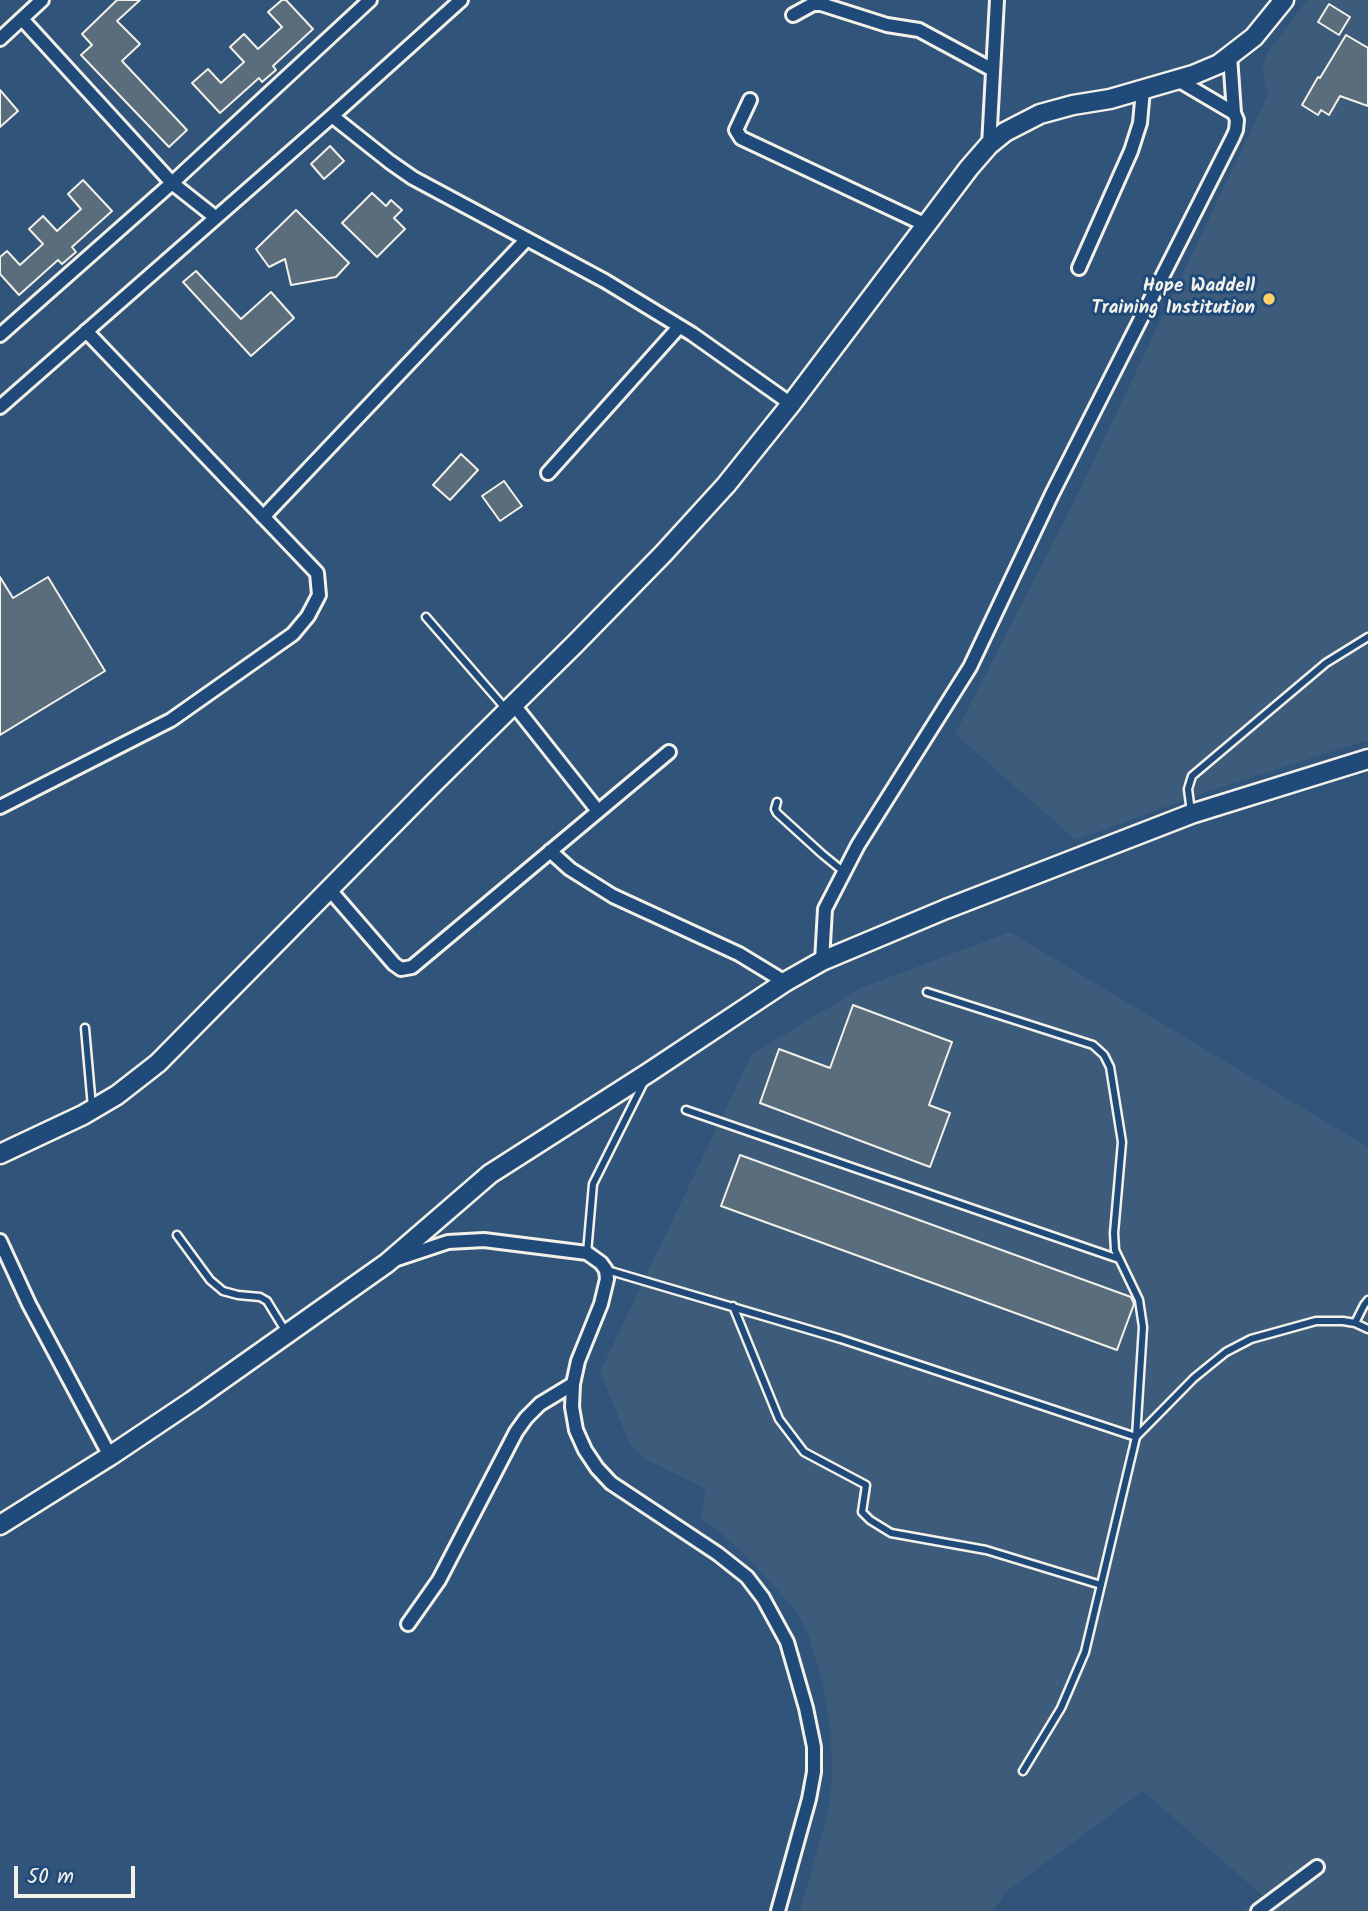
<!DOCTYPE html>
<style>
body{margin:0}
#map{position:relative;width:1368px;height:1911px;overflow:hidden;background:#31547b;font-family:Kalam,sans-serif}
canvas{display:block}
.scale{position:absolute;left:14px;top:1866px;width:121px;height:32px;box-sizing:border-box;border:4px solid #f4f1e8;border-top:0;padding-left:9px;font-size:21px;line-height:24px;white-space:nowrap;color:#f4f1e8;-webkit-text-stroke:5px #1f4a7a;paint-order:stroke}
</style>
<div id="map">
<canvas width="1368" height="1911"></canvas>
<div class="scale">50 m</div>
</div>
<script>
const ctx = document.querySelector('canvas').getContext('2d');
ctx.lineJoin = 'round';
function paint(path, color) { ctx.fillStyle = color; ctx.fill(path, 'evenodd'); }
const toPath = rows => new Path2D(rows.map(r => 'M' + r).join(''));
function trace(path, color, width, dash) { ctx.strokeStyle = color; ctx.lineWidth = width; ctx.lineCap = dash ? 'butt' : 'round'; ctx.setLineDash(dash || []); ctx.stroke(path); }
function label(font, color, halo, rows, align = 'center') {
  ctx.font = font + ' Kalam,sans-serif'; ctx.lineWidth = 6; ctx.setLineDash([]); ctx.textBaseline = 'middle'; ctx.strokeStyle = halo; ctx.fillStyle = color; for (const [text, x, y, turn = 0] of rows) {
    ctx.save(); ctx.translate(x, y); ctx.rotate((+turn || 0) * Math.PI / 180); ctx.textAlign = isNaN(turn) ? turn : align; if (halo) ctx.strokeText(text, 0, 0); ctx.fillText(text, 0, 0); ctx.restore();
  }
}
const built = toPath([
 [1307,0,1368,0,1368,740,1206,792,1076,840,955,734,1073,504,1268,95,1262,68,1267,54],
 [1010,932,1368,1147,1368,1911,1242,1911,1264,1897,1143,1791,1006,1892,993,1911,800,1911,829,1809,832,1781,831,1733,824,1689,809,1637,798,1614,773,1585,748,1558,720,1532,701,1519,706,1489,645,1459,630,1445,600,1372,752,1054,861,988]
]);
const building = toPath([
 [117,0,140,0,117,21,140,44,122,61,187,130,169,147,81,55,92,45,82,34,117,0],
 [282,0,286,0,313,29,273,66,276,70,262,82,259,78,220,113,192,83,208,69,221,83,244,62,230,47,244,34,258,49,282,27,268,12,282,0],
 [1329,4,1350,17,1339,35,1318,22,1329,4],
 [1346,35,1368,48,1368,106,1340,96,1329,115,1321,110,1318,115,1302,105,1318,77,1320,78,1346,35],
 [0,90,18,111,0,127,0,90],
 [330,146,344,161,324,179,311,164,330,146],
 [83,180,112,211,72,247,76,252,62,264,58,260,19,295,0,274,0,257,7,251,20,265,43,244,29,229,43,216,57,231,81,209,68,194,83,180],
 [372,193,386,206,391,200,402,210,394,218,405,229,377,257,342,223,372,193],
 [296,210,349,263,336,277,291,285,285,259,269,267,256,249,296,210],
 [196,271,241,319,271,292,294,318,251,356,183,282,196,271],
 [461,454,478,470,450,500,433,485,461,454],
 [504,481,522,506,500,521,482,496,504,481],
 [0,577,13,598,48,577,105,671,0,735,0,577],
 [853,1005,952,1042,929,1105,950,1113,930,1167,760,1103,779,1049,830,1068,853,1005],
 [740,1155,1131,1297,1134,1304,1117,1350,721,1206,740,1155]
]);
const lane = toPath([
 [426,617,505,708],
 [777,802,775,809,777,813,822,854,844,872],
 [1191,812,1188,789,1192,776,1326,663,1368,637],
 [927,992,1093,1045,1104,1055,1110,1067,1122,1142,1114,1233,1115,1250,1139,1300,1143,1327,1136,1437,1085,1652,1061,1708,1023,1771],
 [85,1028,92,1107],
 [686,1110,1119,1259],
 [177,1235,210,1280,223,1291,238,1295,260,1297,267,1301,286,1332],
 [587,1253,593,1184,644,1082],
 [607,1270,841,1339,1136,1437,1194,1378,1226,1352,1251,1339,1316,1321,1343,1321,1355,1323,1368,1329],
 [733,1306,779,1419,804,1452,866,1485,862,1512,870,1520,891,1533,986,1550,1101,1585],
 [1355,1323,1364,1305,1368,1300]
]);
const street = toPath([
 [793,15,813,4,821,4,887,25,919,30,993,70],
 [22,19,172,183,215,217],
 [0,39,42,0],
 [1178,80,1234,113],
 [750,100,736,130,741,138,926,225],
 [332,116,390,162,413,178,605,281,692,334,791,404],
 [989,145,997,0],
 [1079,268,1131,151,1140,123,1143,90],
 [0,335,172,183,370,0],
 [0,407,332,116,461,0],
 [548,473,679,327],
 [263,517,527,239],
 [514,705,598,811],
 [0,807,171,720,293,634,308,616,319,595,317,573,86,331],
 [550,851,570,869,613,896,739,954,785,982],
 [329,889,394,964,401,969,412,967,669,752],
 [822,961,825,909,858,845,970,667,1052,494,1233,137,1236,130,1237,120,1234,113,1230,56],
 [0,1241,29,1304,110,1456],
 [394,1260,448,1242,484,1240,587,1253,601,1263,606,1270,607,1279,601,1304,578,1361,573,1384,572,1407,576,1430,585,1450,597,1468,611,1483,718,1554,747,1577,763,1598,787,1642,806,1708,814,1747,814,1772,809,1799,778,1911],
 [408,1624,439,1580,516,1432,526,1418,540,1404,573,1384],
 [1258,1911,1317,1867]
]);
const secondary = toPath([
 [0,1154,83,1115,117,1095,158,1063,432,785,575,644,663,554,726,485,791,404,969,168,989,145,1005,132,1040,114,1073,105,1110,99,1193,75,1219,64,1254,37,1284,0],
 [0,1525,110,1456,192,1401,387,1263,490,1174,648,1073,785,982,822,961,946,909,1191,814,1368,759]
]);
const markers = [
 [1269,299,7,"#ffd166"]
];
const poiNames = [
 ["Hope Waddell",1255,288],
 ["Training Institution",1255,310]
];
paint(built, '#3d5c7b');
paint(building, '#5a6d7c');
trace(building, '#f4f1e8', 2);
trace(lane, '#f4f1e8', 11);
trace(street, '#f4f1e8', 18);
trace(secondary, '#f4f1e8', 23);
trace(lane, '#1f4a7a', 6);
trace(street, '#1f4a7a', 12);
trace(secondary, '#1f4a7a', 18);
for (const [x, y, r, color] of markers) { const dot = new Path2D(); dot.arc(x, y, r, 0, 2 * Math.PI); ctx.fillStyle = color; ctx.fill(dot); trace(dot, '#1f4a7a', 2.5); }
label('bold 19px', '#f4f1e8', '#1f4a7a', poiNames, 'right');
</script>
